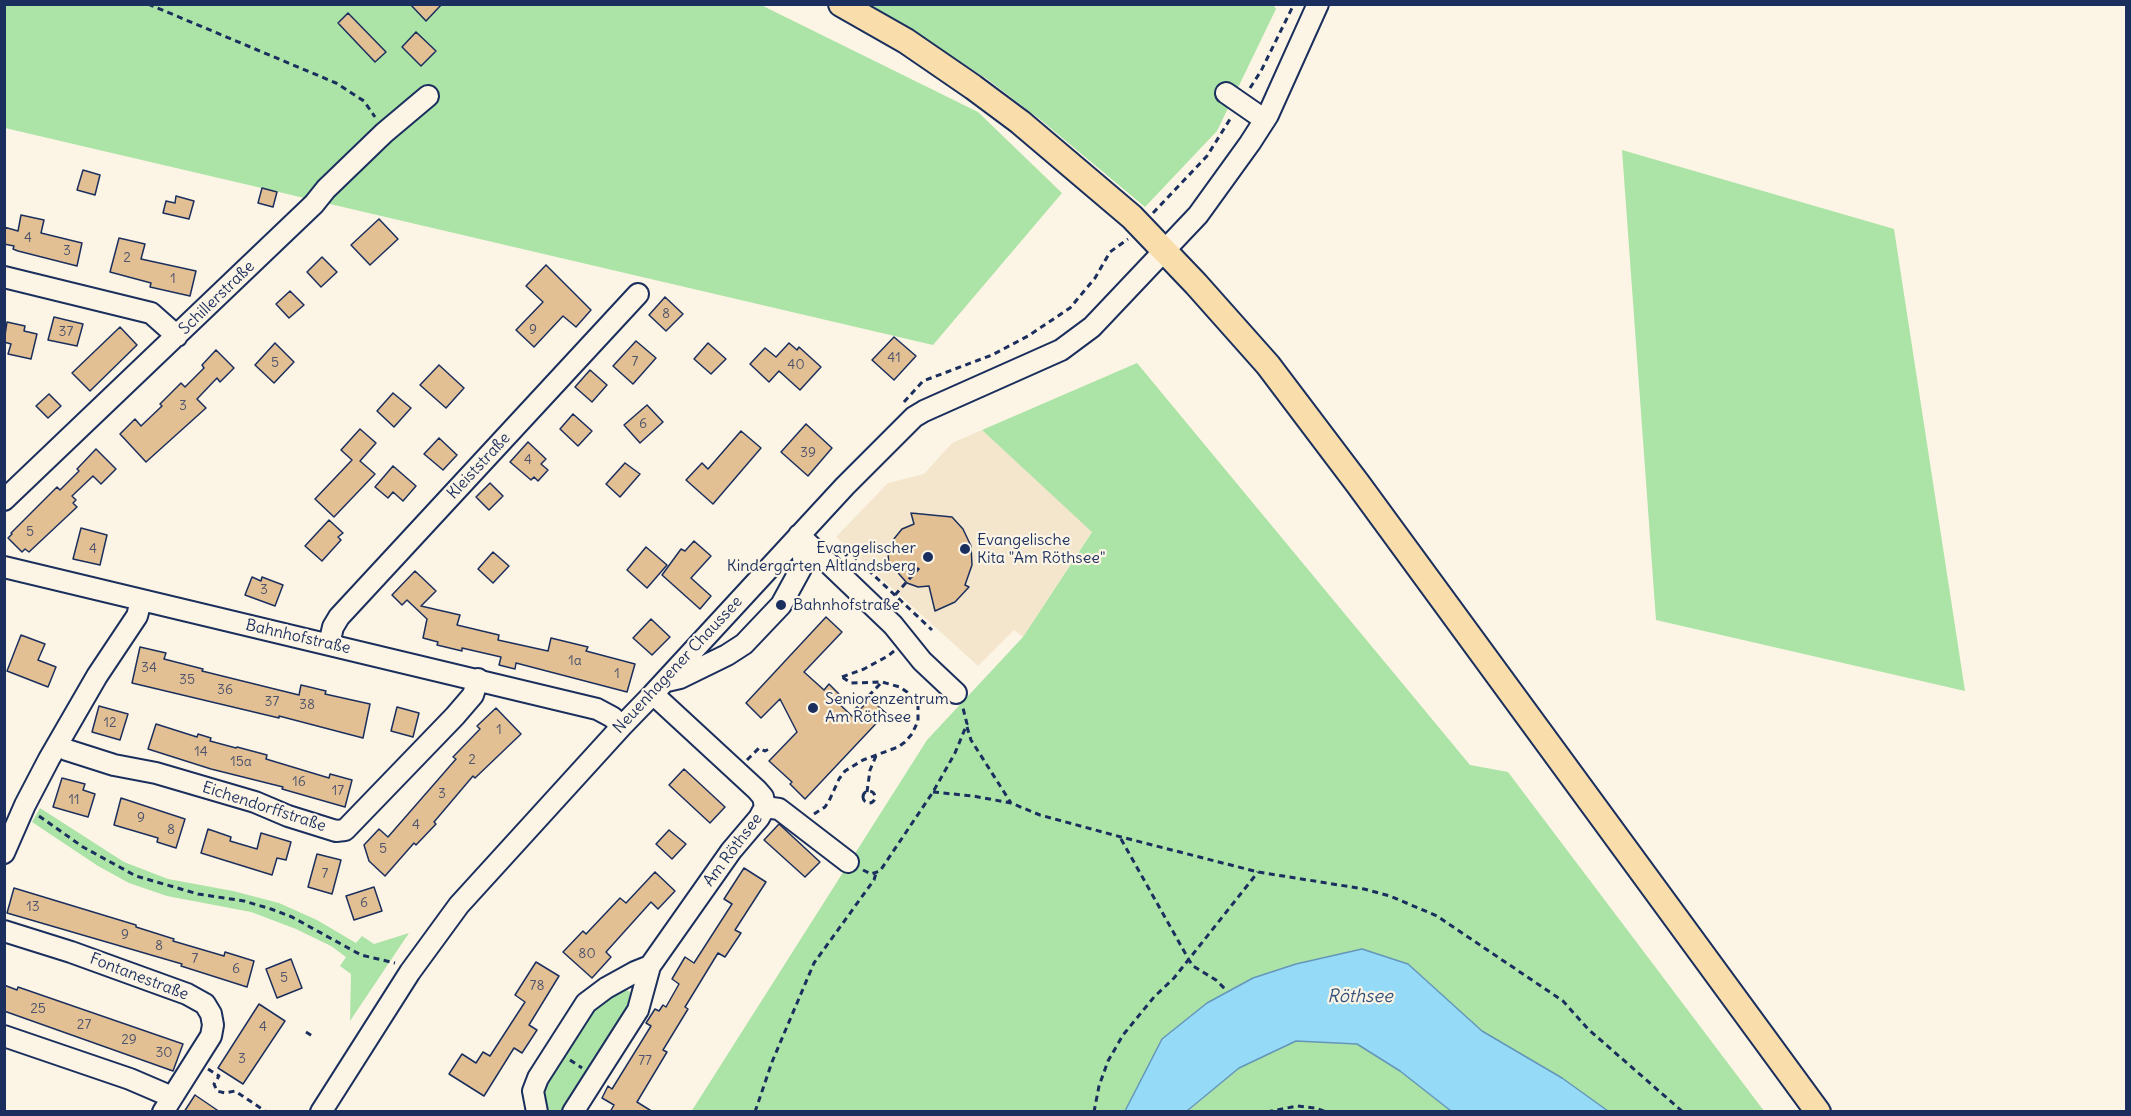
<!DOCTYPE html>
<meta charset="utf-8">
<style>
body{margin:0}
#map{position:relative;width:2131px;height:1116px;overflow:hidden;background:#fcf5e5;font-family:Delius,sans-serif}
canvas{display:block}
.frame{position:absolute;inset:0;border:6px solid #1b2f5e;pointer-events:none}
</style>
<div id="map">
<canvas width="2131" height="1116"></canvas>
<div class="frame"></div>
</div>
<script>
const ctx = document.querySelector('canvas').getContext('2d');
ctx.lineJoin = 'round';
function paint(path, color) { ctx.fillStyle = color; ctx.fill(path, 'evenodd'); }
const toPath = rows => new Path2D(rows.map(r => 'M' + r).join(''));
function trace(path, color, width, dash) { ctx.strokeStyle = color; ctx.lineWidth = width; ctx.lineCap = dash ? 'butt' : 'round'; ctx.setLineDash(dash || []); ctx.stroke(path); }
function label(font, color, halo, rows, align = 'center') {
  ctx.font = font + ' Delius,sans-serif'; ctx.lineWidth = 4.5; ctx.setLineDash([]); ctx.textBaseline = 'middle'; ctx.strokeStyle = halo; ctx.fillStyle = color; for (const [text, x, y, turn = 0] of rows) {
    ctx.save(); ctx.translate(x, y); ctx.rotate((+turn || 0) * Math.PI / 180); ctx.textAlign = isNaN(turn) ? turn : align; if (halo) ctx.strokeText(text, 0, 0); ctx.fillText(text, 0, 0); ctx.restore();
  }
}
const built = toPath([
 [982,430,1092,531,1023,637,1014,630,978,666,836,537,888,483,924,474,952,443]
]);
const green = toPath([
 [1273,4,1276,9,1217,131,1145,207,1042,121,987,79,921,36,863,5],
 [5,5,761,5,978,112,1062,193,933,345,5,128],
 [1622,150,1894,229,1965,691,1656,620],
 [1137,363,1470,765,1508,772,1764,1111,1608,1111,1562,1078,1482,1031,1408,964,1296,964,1253,978,1207,1003,1137,1087,1125,1111,691,1112,927,740,1023,637,1092,532,982,430],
 [40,808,124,862,168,879,233,891,279,903,317,920,356,943,362,936,374,944,409,933,350,1021,351,974,340,966,346,957,331,946,296,929,251,912,167,896,129,883,98,866,32,822],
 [622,989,629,991,633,995,634,1002,566,1111,548,1111,545,1109,541,1083,590,1008],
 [1296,1041,1357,1044,1400,1071,1451,1111,1187,1112,1239,1068]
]);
const water = toPath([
 [1362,949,1408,964,1482,1031,1562,1078,1608,1111,1451,1111,1400,1071,1357,1044,1296,1041,1239,1068,1187,1111,1125,1111,1162,1039,1207,1003,1253,978,1296,964,1362,949]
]);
const building = toPath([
 [410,4,442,4,426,21,410,4],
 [348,13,386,52,375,62,338,23,348,13],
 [416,32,436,51,421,66,402,47,416,32],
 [83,170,100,175,95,195,77,190,83,170],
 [262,188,277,192,273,207,258,203,262,188],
 [176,196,194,201,189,219,163,213,166,201,175,203,176,196],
 [21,215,44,220,41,233,82,243,77,266,18,251,13,249,14,246,4,244,4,227,18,231,21,215],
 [379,219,398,239,370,265,351,245,379,219],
 [119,238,145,244,141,259,196,271,190,296,150,287,151,283,110,272,119,238],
 [322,257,337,272,321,287,307,272,322,257],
 [546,265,591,310,576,327,563,316,534,347,516,330,543,302,526,286,546,265],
 [290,291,304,305,289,318,276,304,290,291],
 [665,297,683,314,666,331,649,315,665,297],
 [54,317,83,324,77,346,48,340,54,317],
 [7,322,25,326,24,331,37,334,31,359,8,354,11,344,4,342,7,322],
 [120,327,137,345,90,391,72,373,120,327],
 [894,337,916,356,894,380,872,360,894,337],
 [636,341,656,358,633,384,613,366,636,341],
 [275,343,294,362,274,383,255,365,275,343],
 [708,343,726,359,711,374,694,359,708,343],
 [789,343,797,350,799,347,821,367,800,390,779,371,769,382,750,364,765,348,776,357,789,343],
 [216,350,234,368,220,382,217,378,197,399,206,408,146,462,120,434,135,419,141,426,162,406,160,404,181,383,185,387,204,368,202,365,216,350],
 [439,365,464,388,446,408,420,385,439,365],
 [590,370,607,385,592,402,575,387,590,370],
 [393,393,411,408,394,427,377,411,393,393],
 [49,394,61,406,48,418,36,406,49,394],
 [647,405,663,422,640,443,624,425,647,405],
 [573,414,592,431,578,446,560,429,573,414],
 [806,424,832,448,808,476,781,452,806,424],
 [360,429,376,443,360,461,375,474,334,517,315,499,352,460,341,450,360,429],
 [741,431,761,448,713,504,686,480,702,463,708,469,741,431],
 [439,438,457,455,443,470,424,454,439,438],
 [528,442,546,459,541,464,548,470,538,481,534,477,531,480,510,462,528,442],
 [96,449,116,469,101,484,93,476,72,496,76,500,73,503,77,507,29,552,25,549,22,552,8,538,12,534,11,533,57,487,60,490,79,471,77,469,96,449],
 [625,463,640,474,620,497,606,484,625,463],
 [393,466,416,486,403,501,393,492,388,498,375,487,393,466],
 [490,483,503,496,489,510,476,497,490,483],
 [911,513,952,517,963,529,971,546,972,565,965,585,969,587,955,602,935,611,929,586,918,587,907,583,899,574,895,565,889,567,888,552,893,540,902,529,914,524,911,513],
 [329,520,343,533,338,537,341,540,322,561,305,546,329,520],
 [81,528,107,535,100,565,73,559,81,528],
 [694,541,711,556,691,578,711,596,700,609,662,575,681,549,685,551,694,541],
 [646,547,667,565,647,588,627,570,646,547],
 [493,552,509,566,493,583,478,569,493,552],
 [415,571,436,591,421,606,460,615,457,625,499,635,498,640,548,651,551,638,588,647,586,651,635,664,627,692,516,663,515,669,499,665,501,657,462,648,462,651,437,645,438,642,423,638,427,619,407,600,402,605,392,595,415,571],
 [252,577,261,581,262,577,283,585,275,606,245,595,252,577],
 [826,617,842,632,804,672,824,690,829,684,839,694,834,699,853,717,870,699,886,713,805,799,790,784,792,782,769,761,797,732,780,699,761,718,746,703,826,617],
 [651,619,670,637,652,655,633,638,651,619],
 [21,635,45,644,38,660,56,667,48,687,7,671,21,635],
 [140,647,166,653,164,659,203,669,202,671,299,695,301,685,326,691,325,694,370,704,363,738,279,716,279,718,132,683,140,647],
 [99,706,128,714,120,740,92,732,99,706],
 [397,707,419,713,413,737,391,731,397,707],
 [496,708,521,734,475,778,473,776,434,822,436,824,416,845,414,843,385,876,369,861,364,845,379,829,388,837,456,759,453,757,480,729,477,726,496,708],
 [156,724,197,737,198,734,211,738,210,741,236,748,237,747,267,755,266,759,329,778,330,774,352,780,345,807,282,789,283,787,211,769,148,749,156,724],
 [684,769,725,807,710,823,669,785,684,769],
 [62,778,85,784,83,790,95,794,88,817,53,807,62,778],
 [121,798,185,819,176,848,157,842,158,838,114,825,121,798],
 [779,824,820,862,805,877,764,840,779,824],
 [208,829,231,837,230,841,257,849,261,833,291,842,286,860,277,858,272,875,201,853,208,829],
 [669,830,686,844,672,859,656,844,669,830],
 [317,854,341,860,332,894,308,887,317,854],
 [744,868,766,882,735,930,741,933,725,957,718,953,685,1007,688,1009,663,1050,667,1052,637,1102,653,1112,610,1112,614,1105,602,1098,608,1086,612,1089,651,1026,646,1023,655,1009,659,1011,663,1005,666,1007,679,984,672,979,685,957,694,963,732,904,724,899,744,868],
 [655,872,675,891,658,909,651,902,606,952,611,957,592,978,563,952,583,931,586,934,620,898,626,903,655,872],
 [374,887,382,911,354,920,346,896,374,887],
 [14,888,136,925,136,927,174,939,173,941,224,956,225,952,254,961,247,987,181,966,182,964,7,913,14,888],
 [291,959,302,988,277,998,266,969,291,959],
 [536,962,559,976,529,1025,537,1030,522,1053,514,1048,484,1096,449,1074,462,1054,476,1063,483,1052,490,1056,525,1002,515,995,536,962],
 [4,985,17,990,18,987,183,1044,173,1071,4,1011,4,985],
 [259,1004,285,1021,243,1084,218,1068,259,1004],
 [195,1095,220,1112,184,1112,195,1095]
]);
const path = toPath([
 [148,4,336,83,364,101,375,117],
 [1250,88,1261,71,1294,4],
 [1153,213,1207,156,1232,116],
 [904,402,923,381,992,355,1028,336,1070,308,1095,278,1110,252,1128,239],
 [845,556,849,552,932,630],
 [895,595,919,568],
 [842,677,864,669,888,656,894,651],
 [854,711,882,682],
 [967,727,971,740,1011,803],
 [747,760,759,748,765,751,771,748],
 '863 797a6 6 0 1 1 12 0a6 6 0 1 1-12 0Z',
 [867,792,870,770,876,756],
 [933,792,973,796,1011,803,1040,815,1121,837,1258,872,1364,889,1390,896,1437,916,1563,1001,1588,1029,1683,1112],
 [814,814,825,807,829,801,839,779,845,771,863,760,898,747,905,742,912,734,918,721,918,706,907,692,900,687,882,682,851,683,842,677],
 [39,816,83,847,136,876,198,894,244,901,271,909,292,917,361,955,395,963],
 [1121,839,1189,960,1193,966,1216,980,1226,990],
 [863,870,871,874,880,871,933,792,955,753,967,724,963,708],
 [306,1032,314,1037],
 [570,1060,582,1068],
 [208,1069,219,1076,214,1084,217,1091,225,1093,235,1091,265,1111],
 [755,1112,772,1062,814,963,874,880,876,873],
 [1094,1112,1099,1086,1108,1061,1123,1035,1154,997,1174,978,1258,872],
 [1267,1112,1297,1106,1315,1108,1327,1112]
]);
const minor = toPath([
 [1226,93,1265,120],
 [4,277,151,313,177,336],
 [4,500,314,204,326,189,384,133,428,96],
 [799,535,893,625,922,661,956,693],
 [4,567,597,709,612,717,622,726],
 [329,644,333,627,339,617,638,294],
 [667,681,680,678,727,655,744,644,781,605,804,563,799,535],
 [58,745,67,750,114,765,156,773,255,802,288,816,336,831,345,830,455,716,473,695,478,679],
 [765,807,779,809,848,862],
 [4,853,25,805,49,759,97,676,137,616,141,601],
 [4,931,71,952,187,994,205,1004,211,1014,213,1025,211,1036,163,1112],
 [4,1036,130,1079,172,1097],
 [321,1112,410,972,459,905,622,726,653,694,845,486,914,417,924,411,1061,350,1092,327,1198,215,1250,143,1268,115,1318,4],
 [537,1112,533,1091,538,1078,586,1003,606,988,635,972,650,966],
 [573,1112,638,1010,650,966,731,851,759,818,765,807,763,797,757,790,653,694]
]);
const major = toPath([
 [841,4,906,41,973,87,1020,122,1132,217,1196,284,1268,365,1358,484,1818,1112]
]);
const markers = [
 [965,549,6,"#1b2f5e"],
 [928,557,6,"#1b2f5e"],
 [781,605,6,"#1b2f5e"],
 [813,708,6,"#1b2f5e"]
];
const numberNames = [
 ["4",28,238],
 ["3",67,251],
 ["2",127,258],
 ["1",173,279],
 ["8",666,314],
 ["9",533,330],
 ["37",66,332],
 ["41",894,358],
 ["7",635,362],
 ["5",275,363],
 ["40",796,365],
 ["3",183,406],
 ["6",643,424],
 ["39",808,453],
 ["4",528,460],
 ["5",30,532],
 ["4",93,549],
 ["3",264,590],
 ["1a",575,661],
 ["34",149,668],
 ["1",617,674],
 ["35",187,680],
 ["36",225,690],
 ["37",272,702],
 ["38",307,705],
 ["12",110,723],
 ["1",499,730],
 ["14",201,752],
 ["2",472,760],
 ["15a",241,762],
 ["16",299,782],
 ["17",338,791],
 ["3",442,794],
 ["11",74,800],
 ["9",141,818],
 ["4",416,825],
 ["8",171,830],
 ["5",383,849],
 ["7",325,874],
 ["6",364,903],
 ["13",33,907],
 ["9",125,935],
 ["8",159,946],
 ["80",587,954],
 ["7",195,959],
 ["6",236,969],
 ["5",284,978],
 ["78",537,986],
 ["25",38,1009],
 ["27",84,1025],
 ["4",263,1027],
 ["29",129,1040],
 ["30",164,1053],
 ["3",242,1059],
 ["77",645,1061]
];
const streetNames = [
 ["Schillerstraße",217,298,-44],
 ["Kleiststraße",479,466,-47],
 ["Bahnhofstraße",298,637,13],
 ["Neuenhagener Chaussee",678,665,-47],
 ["Eichendorffstraße",264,807,18],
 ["Am Röthsee",733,850,-53],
 ["Fontanestraße",139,977,21]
];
const poiNames = [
 ["Evangelische",977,540],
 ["Kita \"Am Röthsee\"",977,558],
 ["Evangelischer",916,548,"right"],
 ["Kindergarten Altlandsberg",916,566,"right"],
 ["Bahnhofstraße",793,605],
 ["Seniorenzentrum",825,699],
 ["Am Röthsee",825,717]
];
const waterNames = [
 ["Röthsee",1360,997]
];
paint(built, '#f4e5cd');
paint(green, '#ace3a6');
paint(water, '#95dbf7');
trace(water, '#6496ba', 1.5);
paint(building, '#e2c094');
trace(building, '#1b2f5e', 1.5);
trace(minor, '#1b2f5e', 24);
trace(major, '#1b2f5e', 28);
trace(path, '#1b2f5e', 3, [6, 4.5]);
trace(minor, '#fcf5e5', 20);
trace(major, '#f9deab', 24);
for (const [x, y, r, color] of markers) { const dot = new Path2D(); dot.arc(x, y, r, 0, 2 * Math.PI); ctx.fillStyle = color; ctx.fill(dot); trace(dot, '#fcf5e5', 2); }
label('14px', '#4d536c', null, numberNames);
label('16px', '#1b2f5e', '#fcf5e5', streetNames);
label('16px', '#1b2f5e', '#fcf5e5', poiNames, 'left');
label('italic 18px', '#33517d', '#fcf5e5', waterNames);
</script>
